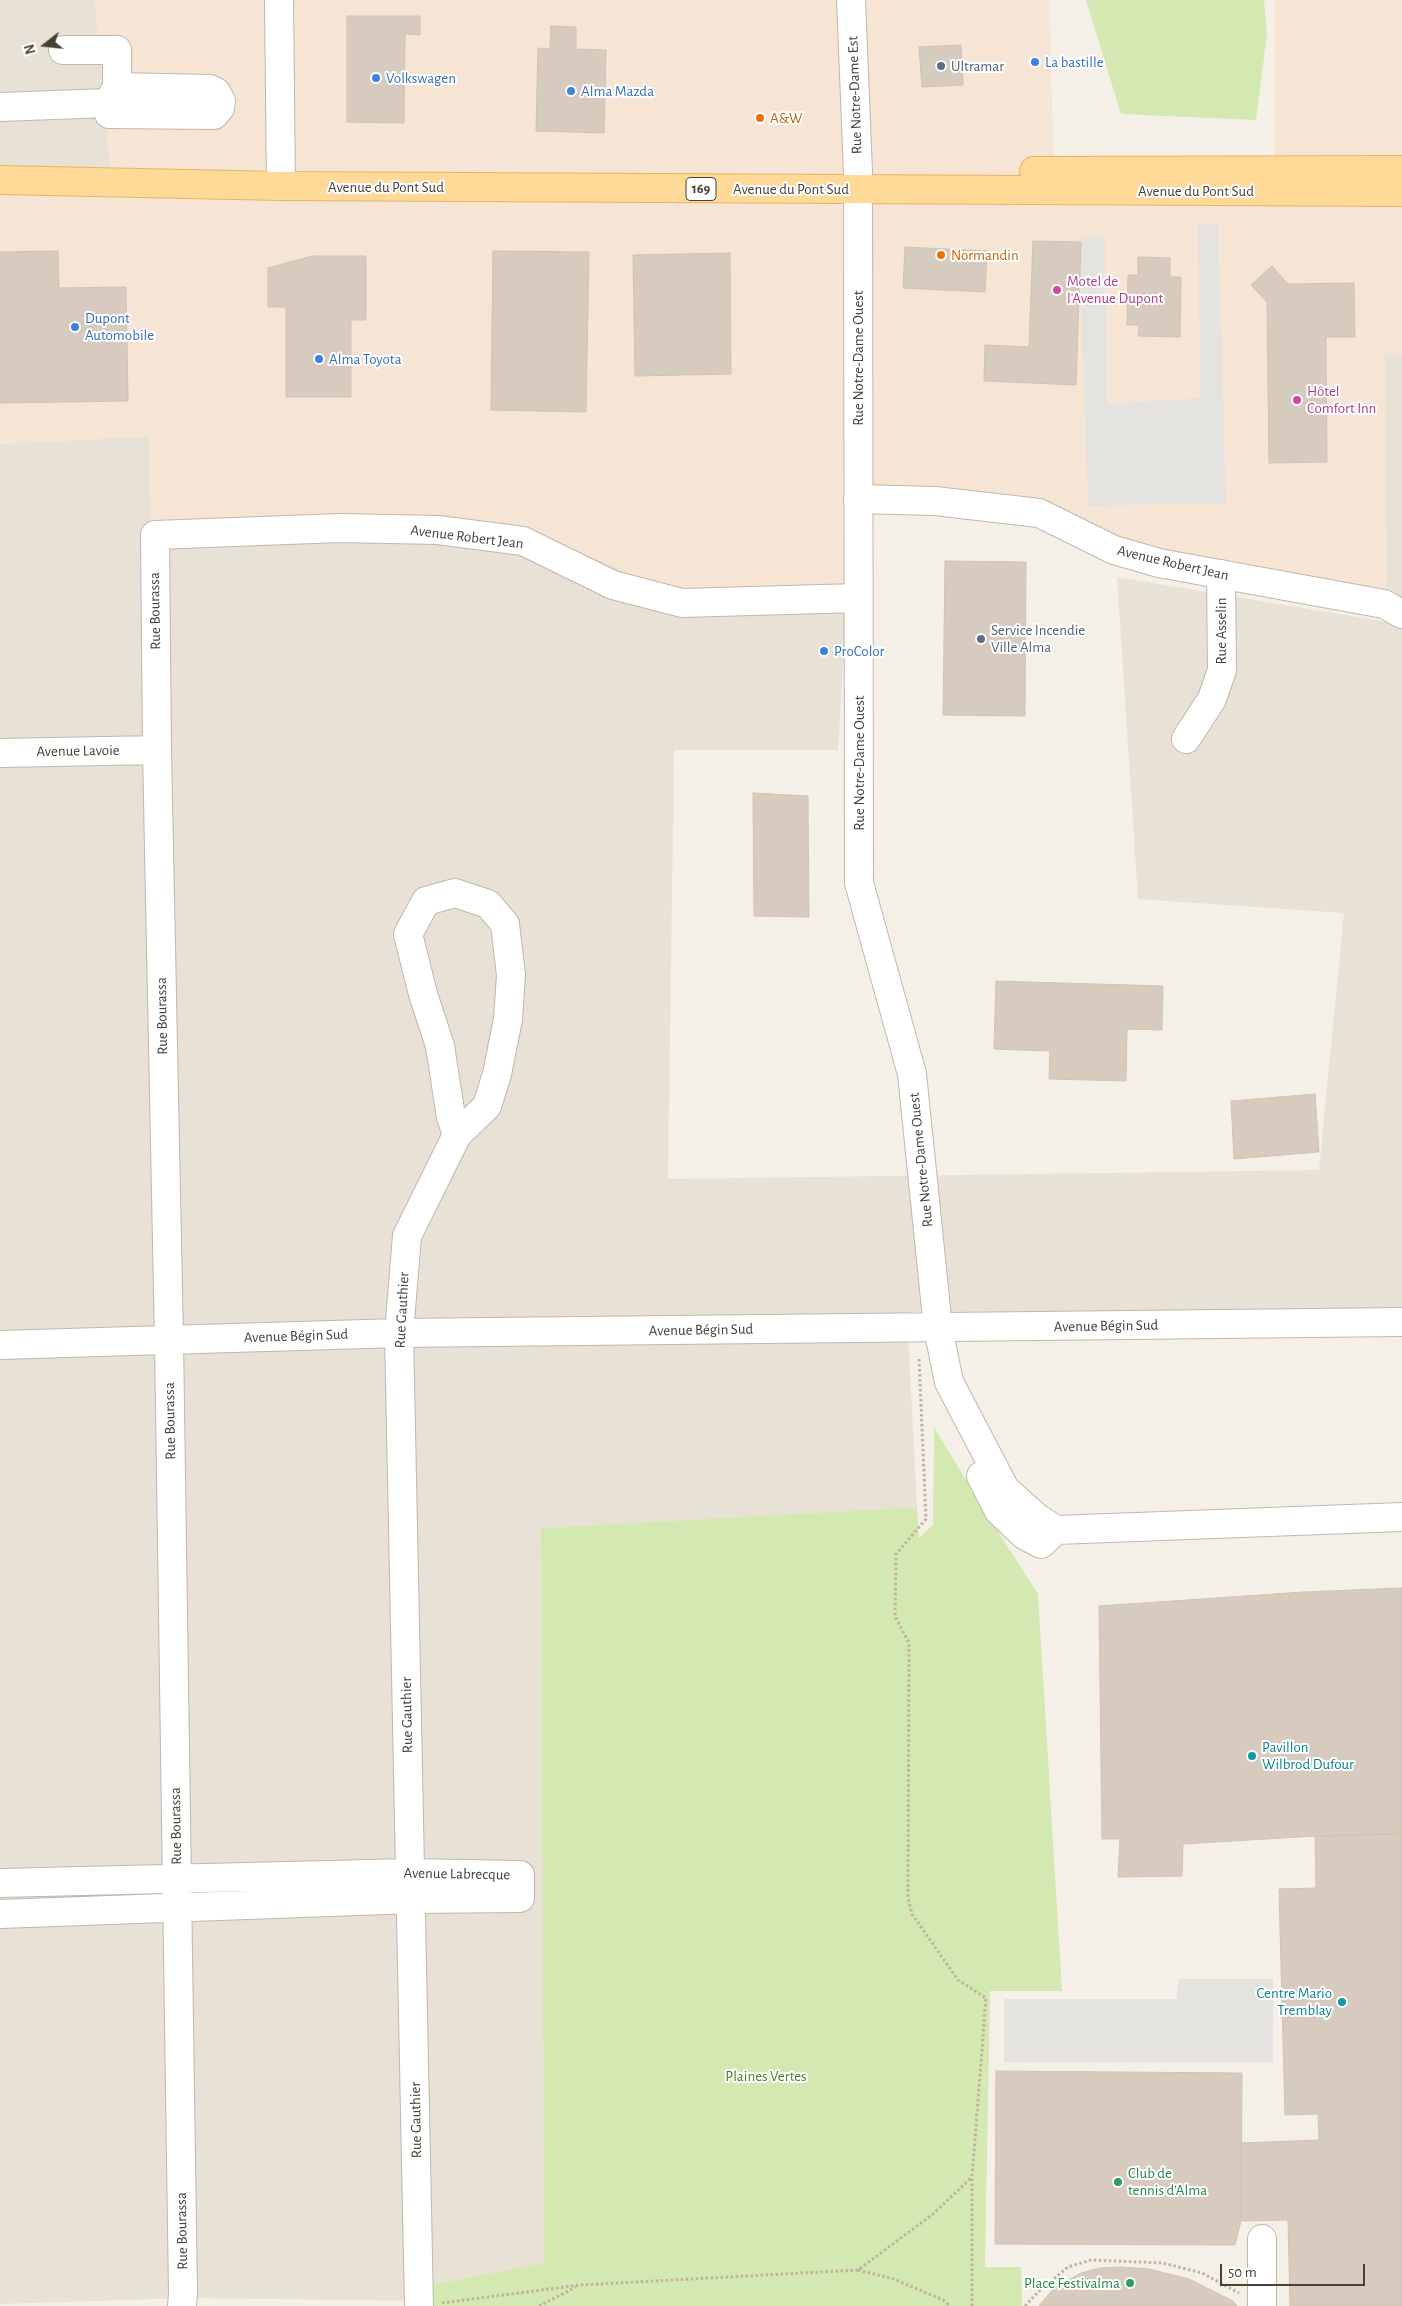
<!DOCTYPE html>
<meta charset="utf-8">
<style>
body{margin:0}
#map{position:relative;width:1402px;height:2306px;overflow:hidden;background:#f4f0e8;font-family:"Alegreya Sans",sans-serif}
canvas{display:block}
.north{position:absolute;left:20px;top:20px;width:50px;height:50px;-webkit-text-stroke:4px #fff;paint-order:stroke;rotate:254deg;font-size:14px;font-weight:700;line-height:20px;text-align:center;color:#484037}
.north::after{content:'';display:block;margin:auto;width:18px;height:22px;background:#484037;clip-path:polygon(50% 0,100% 100%,50% 72%,0 100%)}
.scale{position:absolute;left:1220px;top:2264px;width:145px;height:22px;box-sizing:border-box;border:2px solid #484037;border-top:0;padding-left:6px;font-size:15px;line-height:18px;white-space:nowrap;color:#484037;-webkit-text-stroke:4px #fff;paint-order:stroke}
</style>
<div id="map">
<canvas width="1402" height="2306"></canvas>
<div class="north">N</div>
<div class="scale">50 m</div>
</div>
<script>
const ctx = document.querySelector('canvas').getContext('2d');
ctx.lineJoin = 'round';
function paint(path, color) { ctx.fillStyle = color; ctx.fill(path, 'evenodd'); }
const toPath = rows => new Path2D(rows.map(r => 'M' + r).join(''));
function trace(path, color, width, dash) { ctx.strokeStyle = color; ctx.lineWidth = width; ctx.lineCap = dash ? 'butt' : 'round'; ctx.setLineDash(dash || []); ctx.stroke(path); }
function label(font, color, halo, rows, align = 'center') {
  ctx.font = font + ' "Alegreya Sans",sans-serif'; ctx.lineWidth = 4; ctx.setLineDash([]); ctx.textBaseline = 'middle'; ctx.strokeStyle = halo; ctx.fillStyle = color; for (const [text, x, y, turn = 0] of rows) {
    ctx.save(); ctx.translate(x, y); ctx.rotate((+turn || 0) * Math.PI / 180); ctx.textAlign = isNaN(turn) ? turn : align; if (halo) ctx.strokeText(text, 0, 0); ctx.fillText(text, 0, 0); ctx.restore();
  }
}
const residential = toPath([
 [0,0,95,0,111,177,0,176],
 [1385,355,1402,355,1402,1311,907,1312,917,1507,541,1528,544,2264,430,2285,418,2301,189,2298,0,2304,0,444,149,436,150,527,528,529,631,574,847,589,838,750,674,750,668,1179,1319,1170,1344,913,1138,899,1117,577,1387,622]
]);
const commercial = toPath([
 [95,0,1049,0,1054,172,1274,157,1274,0,1402,0,1402,355,1385,355,1387,593,1124,545,1052,508,847,507,847,589,687,590,631,574,528,529,150,528,149,436,0,444,0,176,111,177]
]);
const green = toPath([
 [1086,0,1264,0,1267,34,1256,120,1121,114],
 [934,1427,981,1505,1038,1594,1062,1991,990,1991,985,2267,1021,2267,1022,2306,430,2306,430,2285,544,2263,541,1528,917,1507,919,1538,933,1525]
]);
const parking = toPath([
 [1218,224,1226,503,1088,506,1079,237,1105,237,1107,404,1200,398,1198,225],
 [1178,1979,1273,1979,1273,2062,1004,2062,1004,1999,1177,1999]
]);
const building = toPath([
 [347,16,420,16,420,35,405,34,404,123,347,122,347,16],
 [551,26,576,27,576,49,606,50,604,133,536,131,538,48,550,49,551,26],
 [961,45,963,85,922,87,919,47,961,45],
 [1033,241,1081,242,1076,385,984,381,985,345,1029,347,1033,241],
 [905,247,987,251,985,292,903,288,905,247],
 [58,251,59,288,126,287,128,401,0,403,0,252,58,251],
 [493,251,589,252,586,412,491,410,493,251],
 [730,253,731,374,635,376,633,255,730,253],
 [312,256,366,256,366,320,351,320,351,397,286,397,286,307,268,307,268,268,312,256],
 [1138,257,1170,258,1170,277,1181,277,1180,337,1138,336,1139,325,1127,325,1128,275,1138,275,1138,257],
 [1272,266,1288,284,1354,283,1355,337,1326,337,1327,462,1269,463,1267,302,1251,285,1272,266],
 [945,561,1026,562,1025,716,943,715,945,561],
 [753,793,808,796,809,917,754,916,753,793],
 [996,981,1163,986,1162,1030,1127,1029,1126,1081,1049,1079,1050,1051,994,1049,996,981],
 [1315,1094,1319,1152,1234,1159,1231,1101,1315,1094],
 [1402,1588,1402,1833,1315,1836,1183,1844,1182,1876,1118,1877,1120,1839,1102,1839,1099,1606,1303,1592,1402,1588],
 [1402,1834,1402,2306,1290,2306,1288,2220,1241,2221,1241,2143,1319,2140,1318,2114,1285,2115,1279,1889,1316,1888,1315,1836,1402,1834],
 [996,2071,1242,2073,1241,2221,1235,2245,995,2244,996,2071],
 [1121,2267,1149,2269,1189,2279,1233,2301,1237,2306,1039,2306,1054,2288,1081,2273,1100,2268,1121,2267]
]);
const path = toPath([
 [919,1359,926,1519,896,1554,895,1616,909,1643,908,1898,912,1914,958,1980,986,1998,972,2177,972,2306],
 [858,2270,894,2279,943,2300,950,2306],
 [442,2303,580,2285,858,2270,933,2214,971,2178],
 [539,2306,576,2287],
 [1025,2306,1039,2291,1068,2267,1091,2260,1163,2263,1202,2273,1239,2293]
]);
const minor = toPath([
 [279,0,281,186],
 [851,0,858,172,859,883,912,1074,938,1328,949,1382,1005,1489,1036,1517,1056,1530,1402,1517],
 [63,50,117,50,117,87,210,89,216,92,221,101,220,108,214,115,109,114,108,103,117,87],
 [0,107,108,103],
 [858,499,935,501,1039,513,1114,550,1159,563,1384,604,1402,614],
 [1186,739,1212,699,1222,670,1221,574],
 [0,753,157,750],
 [0,1345,399,1333,1402,1322],
 [981,1476,999,1511,1024,1535,1041,1544,1056,1530],
 [0,1883,410,1873,520,1875,520,1898,412,1899,0,1914],
 [1262,2239,1262,2306],
 [182,2306,183,2294,169,1340,157,750,155,535,340,528,438,530,523,541,613,585,682,603,857,598],
 [419,2306,399,1333,407,1236,457,1135,487,1106,497,1074,508,1019,511,975,505,924,488,904,455,893,426,901,408,934,423,994,440,1046,451,1117,457,1135]
]);
const major = toPath([
 [1034,171,1402,170],
 [0,180,281,186,1402,192]
]);
const markers = [
 [1035,62,5,"#3f7fe0"],
 [941,66,5,"#5c6f8a"],
 [376,78,5,"#3f7fe0"],
 [571,91,5,"#3f7fe0"],
 [760,118,5,"#e8710a"],
 [941,255,5,"#e8710a"],
 [1057,290,5,"#d1479c"],
 [75,327,5,"#3f7fe0"],
 [319,359,5,"#3f7fe0"],
 [1297,400,5,"#d1479c"],
 [981,639,5,"#5c6f8a"],
 [824,651,5,"#3f7fe0"],
 [1252,1756,5,"#0f9aa8"],
 [1342,2002,5,"#0f9aa8"],
 [1118,2182,5,"#2e9e5b"],
 [1130,2283,5,"#2e9e5b"]
];
const shields = [
 [701,189,30]
];
const shieldNames = [
 ["169",701,189]
];
const shopNames = [
 ["La bastille",1045,62],
 ["Volkswagen",386,78],
 ["Alma Mazda",581,91],
 ["Dupont",85,318],
 ["Automobile",85,335],
 ["Alma Toyota",329,359],
 ["ProColor",834,651]
];
const serviceNames = [
 ["Ultramar",951,66],
 ["Service Incendie",991,630],
 ["Ville Alma",991,647]
];
const streetNames = [
 ["Rue Notre-Dame Est",855,95,-92],
 ["Avenue du Pont Sud",386,187],
 ["Avenue du Pont Sud",791,189],
 ["Avenue du Pont Sud",1196,191],
 ["Rue Notre-Dame Ouest",858,358,-90],
 ["Avenue Robert Jean",467,537,7],
 ["Avenue Robert Jean",1173,563,13],
 ["Rue Bourassa",155,611,-91],
 ["Rue Asselin",1221,631,-90],
 ["Avenue Lavoie",78,751,-1],
 ["Rue Notre-Dame Ouest",859,763,-90],
 ["Rue Bourassa",162,1016,-91],
 ["Rue Notre-Dame Ouest",921,1160,-96],
 ["Rue Gauthier",402,1310,-87],
 ["Avenue Bégin Sud",1106,1326,-1],
 ["Avenue Bégin Sud",701,1330,-1],
 ["Avenue Bégin Sud",296,1336,-2],
 ["Rue Bourassa",170,1421,-91],
 ["Rue Gauthier",407,1715,-91],
 ["Rue Bourassa",176,1826,-91],
 ["Avenue Labrecque",457,1874,1],
 ["Rue Gauthier",416,2120,-91],
 ["Rue Bourassa",182,2231,-91]
];
const foodNames = [
 ["A&W",770,118],
 ["Normandin",951,255]
];
const hotelNames = [
 ["Motel de",1067,281],
 ["l'Avenue Dupont",1067,298],
 ["Hôtel",1307,391],
 ["Comfort Inn",1307,408]
];
const cultureNames = [
 ["Pavillon",1262,1747],
 ["Wilbrod Dufour",1262,1764],
 ["Centre Mario",1332,1993,"right"],
 ["Tremblay",1332,2010,"right"]
];
const parkNames = [
 ["Plaines Vertes",766,2076]
];
const leisureNames = [
 ["Club de",1128,2173],
 ["tennis d'Alma",1128,2190],
 ["Place Festivalma",1120,2283,"right"]
];
paint(residential, '#e8e1d6');
paint(commercial, '#f6e5d4');
paint(green, '#d4e8b1');
paint(parking, '#e5e3e0');
paint(building, '#d6cbbe');
trace(building, '#d1c2b1', 1);
trace(minor, '#c0b7ab', 30);
trace(major, '#e4b566', 30);
trace(path, '#c2b19c', 3, [2.5, 2.5]);
trace(minor, '#fff', 28);
trace(major, '#fed997', 28);
for (const [x, y, r, color] of markers) { const dot = new Path2D(); dot.arc(x, y, r, 0, 2 * Math.PI); ctx.fillStyle = color; ctx.fill(dot); trace(dot, '#fff', 2); }
for (const [x, y, w] of shields) { const box = new Path2D(); box.roundRect(x - w / 2, y - 11.5, w, 23, 4); ctx.fillStyle = '#fff'; ctx.fill(box); trace(box, '#484037', 1); }
label('bold 14px', '#484037', null, shieldNames);
label('15px', '#366cbe', '#fff', shopNames, 'left');
label('15px', '#4e5e75', '#fff', serviceNames, 'left');
label('15px', '#484037', '#fff', streetNames);
label('15px', '#c56008', '#fff', foodNames, 'left');
label('15px', '#b23c85', '#fff', hotelNames, 'left');
label('15px', '#0d838f', '#fff', cultureNames, 'left');
label('15px', '#4e7a29', '#fff', parkNames);
label('15px', '#27864d', '#fff', leisureNames, 'left');
</script>
